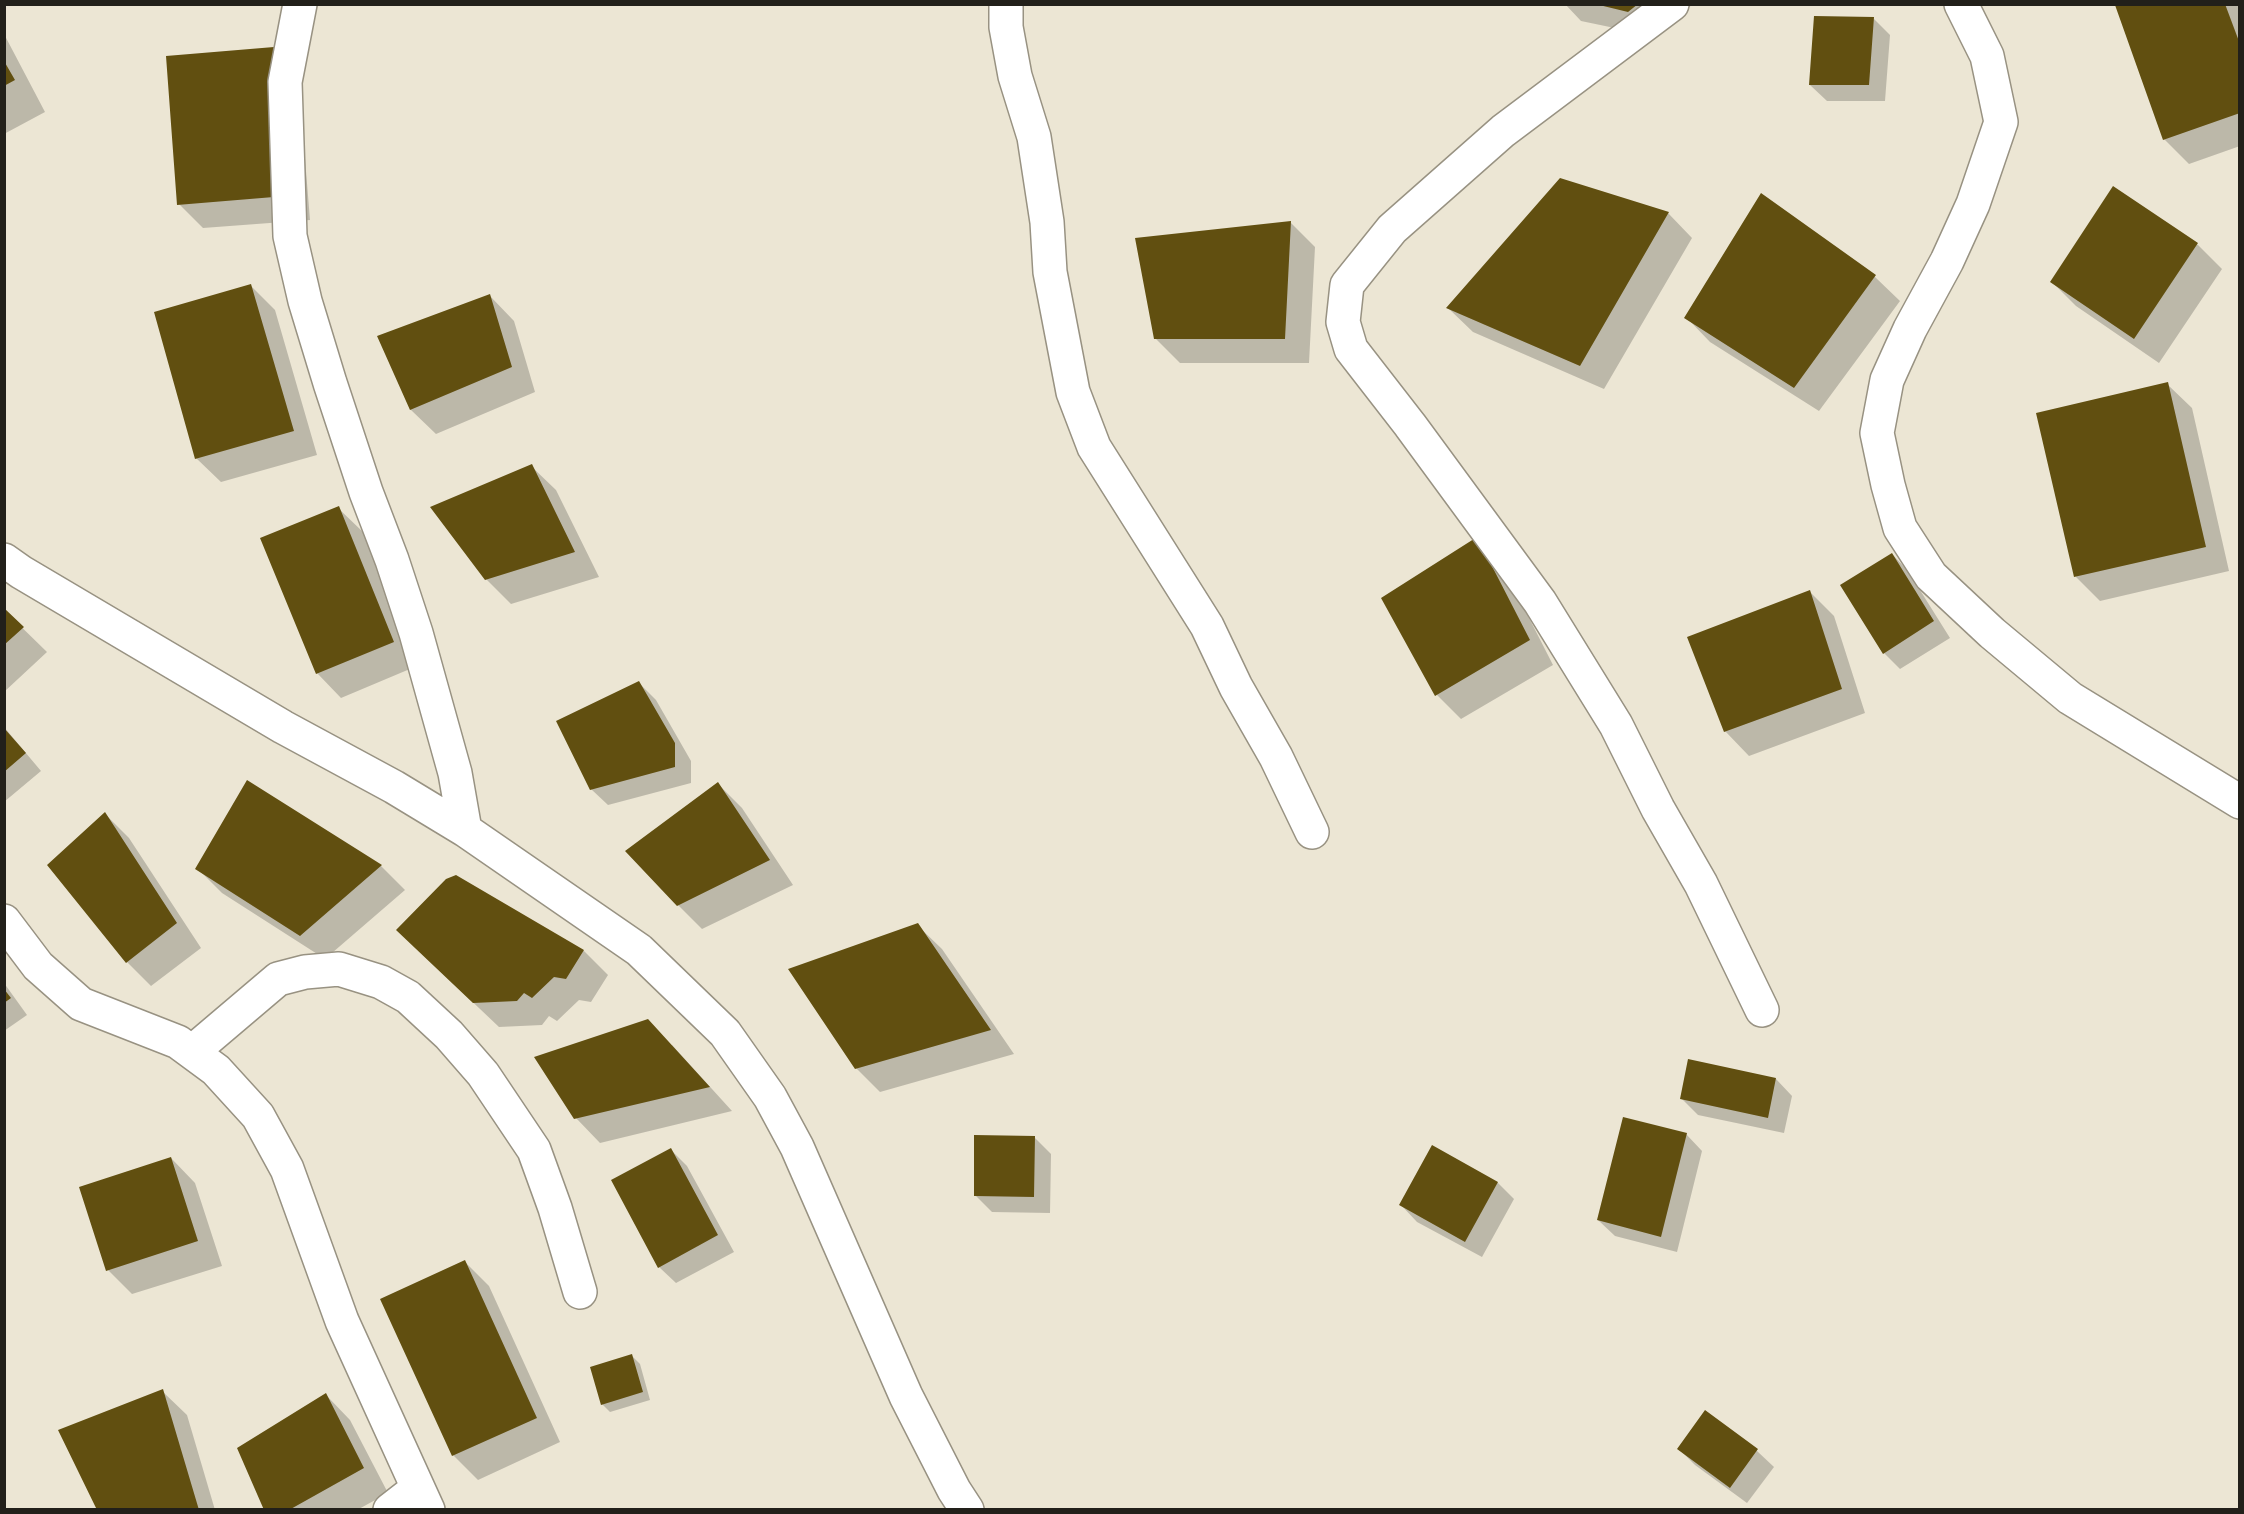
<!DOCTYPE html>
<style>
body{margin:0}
#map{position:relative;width:2244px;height:1514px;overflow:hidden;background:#ece6d4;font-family:"Work Sans",sans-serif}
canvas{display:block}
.frame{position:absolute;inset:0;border:6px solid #22201a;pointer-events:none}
</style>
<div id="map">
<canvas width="2244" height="1514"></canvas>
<div class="frame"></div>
</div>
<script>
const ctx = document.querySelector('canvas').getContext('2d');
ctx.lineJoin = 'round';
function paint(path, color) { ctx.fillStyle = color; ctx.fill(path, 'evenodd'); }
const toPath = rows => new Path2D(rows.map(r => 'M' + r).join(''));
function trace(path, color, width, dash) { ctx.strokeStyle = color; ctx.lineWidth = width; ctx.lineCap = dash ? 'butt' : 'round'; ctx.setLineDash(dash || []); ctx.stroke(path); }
const shadow = toPath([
 [1565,4,1693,4,1653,36,1581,21],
 [2122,4,2240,4,2240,146,2189,164,2164,139],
 [1873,18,1890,35,1885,101,1827,101,1810,85],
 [4,34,45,112,4,134],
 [274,49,298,73,310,220,203,228,179,204],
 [2114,188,2198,245,2222,269,2159,363,2076,306,2052,282],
 [1762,196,1875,277,1900,301,1819,411,1710,342,1686,317],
 [1668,213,1692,238,1604,389,1473,332,1448,308],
 [1290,222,1315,247,1309,363,1180,363,1156,339],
 [251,286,275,310,317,455,221,482,196,458],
 [490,296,514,321,535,392,436,434,411,410,379,337],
 [2167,384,2192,408,2229,571,2100,601,2076,577],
 [531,466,556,490,599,577,511,604,486,579],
 [338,508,363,532,417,666,341,698,317,673],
 [1477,539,1501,563,1553,665,1461,719,1437,695],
 [1892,554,1908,571,1950,638,1900,669,1884,653],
 [1809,591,1834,616,1865,713,1749,756,1725,731],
 [4,610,47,652,4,692],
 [639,683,656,700,691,761,691,783,608,805,591,789],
 [4,727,41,771,4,802],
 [247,782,381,866,405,890,325,959,222,893,197,868],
 [718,784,742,808,793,885,702,929,678,905],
 [105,814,129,838,201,948,151,986,127,962],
 [917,925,942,949,1014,1054,880,1092,856,1068],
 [584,951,608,975,591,1002,579,1000,557,1021,549,1016,542,1025,499,1027,422,954],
 [4,983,27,1015,4,1031],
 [672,1045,732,1111,600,1143,576,1118],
 [1776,1079,1792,1096,1784,1133,1698,1115,1682,1099],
 [1686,1134,1702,1151,1677,1252,1615,1236,1598,1220],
 [1035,1138,1051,1154,1050,1213,992,1212,976,1196],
 [1433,1147,1498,1183,1514,1199,1482,1257,1417,1222,1401,1205],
 [671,1150,687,1166,734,1252,676,1283,659,1267],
 [171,1158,195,1183,222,1266,132,1294,108,1270],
 [465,1262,489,1286,560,1442,478,1480,453,1455],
 [632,1356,640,1364,650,1400,610,1412,602,1404],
 [162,1391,187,1415,215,1510,98,1510],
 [326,1395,350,1420,388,1493,357,1510,266,1510],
 [1706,1412,1757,1451,1774,1467,1747,1503,1695,1465,1679,1449]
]);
const building = toPath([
 [1595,4,1638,4,1628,12],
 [2117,4,2225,4,2240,44,2240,113,2163,140,2115,5],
 [1814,16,1874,17,1869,85,1809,85],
 [274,47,286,196,177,205,166,56],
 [4,61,15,80,4,86],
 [1560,178,1669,212,1580,366,1446,308],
 [2113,186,2198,243,2134,339,2050,282],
 [1761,193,1876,275,1794,388,1684,318],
 [1291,221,1285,339,1154,339,1135,238],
 [251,284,294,431,195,459,154,312],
 [490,294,512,367,410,410,377,336],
 [2168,382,2206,547,2074,577,2036,413],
 [532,464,575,552,485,580,430,507],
 [339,506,394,642,316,674,260,538],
 [1477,537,1530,640,1435,696,1381,598],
 [1892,553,1934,621,1883,654,1840,585],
 [1810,590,1842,689,1724,732,1687,637],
 [4,608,24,627,4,645],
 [639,681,675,743,675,767,590,790,556,721],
 [4,728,26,753,4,772],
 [247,780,382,865,300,936,195,869],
 [718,782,770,860,677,906,625,851],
 [105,812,177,923,126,963,47,865],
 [456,875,584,950,566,979,554,977,532,998,524,993,517,1001,473,1003,396,930,446,879],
 [918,923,991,1030,855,1069,788,969],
 [4,989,11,998,4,1003],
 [648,1019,710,1087,574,1119,534,1057],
 [1688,1059,1776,1078,1768,1118,1680,1099],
 [1623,1117,1687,1133,1661,1237,1597,1220],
 [974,1135,1035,1136,1034,1197,974,1196],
 [1432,1145,1498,1182,1465,1242,1399,1205],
 [671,1148,718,1235,658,1268,611,1180],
 [171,1157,198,1241,106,1271,79,1187],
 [465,1260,537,1418,452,1456,380,1299],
 [632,1354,643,1392,601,1405,590,1367],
 [163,1389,199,1510,97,1510,58,1430],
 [326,1393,364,1468,289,1510,264,1510,237,1448],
 [1705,1410,1758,1449,1730,1488,1677,1449]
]);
const minor = toPath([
 [300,4,285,82,290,236,305,301,330,383,366,492,392,560,416,633,455,773,465,830],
 [1006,4,1006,27,1015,76,1034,137,1047,222,1050,272,1073,392,1094,447,1207,626,1236,687,1276,757,1312,832],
 [1672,4,1503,131,1392,229,1347,285,1343,322,1351,349,1410,425,1540,602,1616,725,1658,809,1701,884,1762,1010],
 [1961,4,1987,56,2001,122,1973,204,1947,261,1910,329,1887,380,1877,433,1888,485,1900,528,1931,576,1992,633,2070,698,2240,802],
 [4,560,21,572,283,727,394,787,465,830,639,950,725,1033,770,1097,797,1147,906,1396,954,1490,967,1510],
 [4,921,38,966,81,1004,178,1042,216,1070,258,1116,287,1169,342,1321,428,1510],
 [192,1052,278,979,305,972,339,969,381,982,408,997,449,1035,483,1074,534,1150,555,1208,580,1292],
 [390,1510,417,1489]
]);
paint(shadow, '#0003');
paint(building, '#614f10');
trace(minor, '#989282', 36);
trace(minor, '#fff', 33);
</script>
